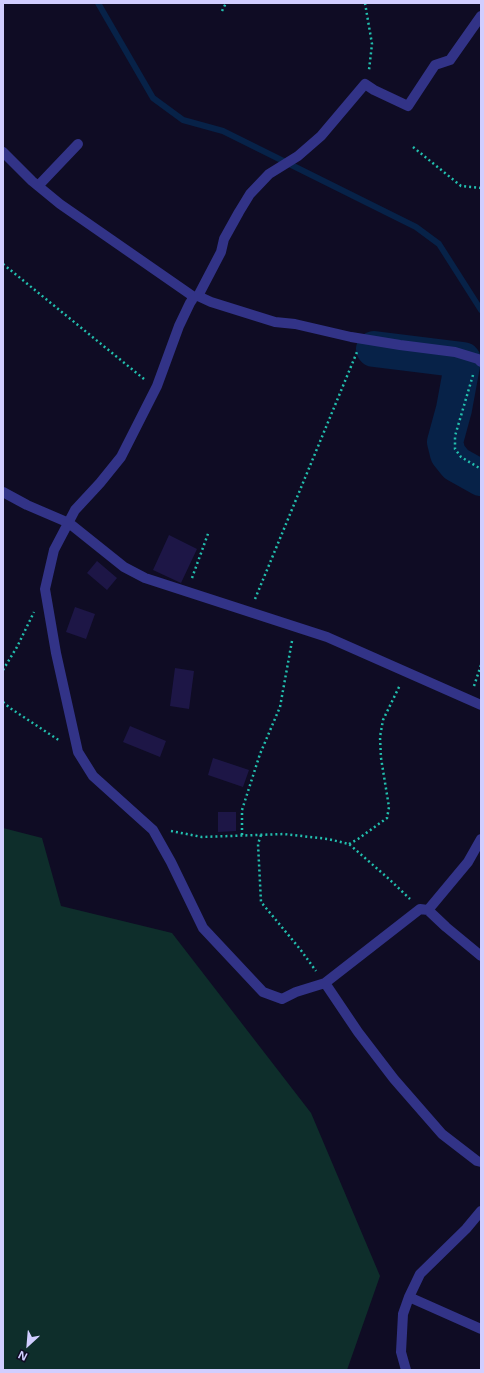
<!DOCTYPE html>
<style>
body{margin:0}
#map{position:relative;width:484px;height:1373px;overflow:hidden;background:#0f0c24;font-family:"Noto Sans",sans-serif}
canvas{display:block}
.frame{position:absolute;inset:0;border:4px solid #d1ceff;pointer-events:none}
.north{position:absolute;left:8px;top:1325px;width:40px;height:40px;-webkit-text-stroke:3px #0f0c24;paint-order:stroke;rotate:206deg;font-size:11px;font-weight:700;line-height:16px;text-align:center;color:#d1ceff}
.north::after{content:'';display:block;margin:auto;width:14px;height:18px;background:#d1ceff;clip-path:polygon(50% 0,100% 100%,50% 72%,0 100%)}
</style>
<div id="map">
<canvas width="484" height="1373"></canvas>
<div class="frame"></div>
<div class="north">N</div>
</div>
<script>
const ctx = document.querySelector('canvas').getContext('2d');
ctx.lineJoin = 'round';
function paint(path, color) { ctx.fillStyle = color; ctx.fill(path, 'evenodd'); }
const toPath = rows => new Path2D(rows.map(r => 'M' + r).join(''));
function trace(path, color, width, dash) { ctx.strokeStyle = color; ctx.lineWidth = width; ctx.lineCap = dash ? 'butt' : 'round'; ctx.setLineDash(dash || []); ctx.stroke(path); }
const green = toPath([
 [3,828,42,838,61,906,172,933,311,1113,380,1276,347,1370,3,1370]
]);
const stream = toPath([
 [98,3,153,98,183,120,223,131,416,227,439,244,481,310]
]);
const river = toPath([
 [374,349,463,360,454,409,445,442,448,454,456,464,481,478]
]);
const building = toPath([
 [169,535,197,549,181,583,153,570],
 [97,561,117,578,107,590,87,573],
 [75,607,95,614,86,639,66,632],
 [175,668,194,671,189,709,170,706],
 [130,726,166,741,160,757,123,742],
 [213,758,249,770,243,787,208,775],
 [218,812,236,812,236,831,218,832]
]);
const path = toPath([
 [365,3,372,44,369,70],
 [222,11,226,3],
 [413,147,461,186,481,188],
 [3,264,144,379],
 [473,375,455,436,455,449,461,457,481,469],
 [192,578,209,531],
 [255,599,357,352],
 [3,670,17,647,34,612],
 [474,686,481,665],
 [3,702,10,708,60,741],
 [171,831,202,837,284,834,328,839,349,844,389,879,410,899],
 [242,835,242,810,260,754,280,707,292,641],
 [261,835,258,844,261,902,300,949,316,971],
 [349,844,358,839,387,818,389,807,381,758,380,737,383,720,400,685]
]);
const minor = toPath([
 [3,152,32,181,60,204,194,297,198,296,211,302,275,322,295,324,351,337,400,345,455,352,478,359,481,362],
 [38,186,78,144],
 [198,296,221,252,224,239,239,212,250,194,269,174,298,156,321,136,365,84,374,90,408,106,435,65,450,60,481,16],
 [194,297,190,303,179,326,157,386,121,457,100,483,75,510,54,550,45,589,56,653,78,752,93,776,153,830,171,862,203,928,263,992,282,999,296,992,325,983,420,909,428,910,446,927,481,956],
 [3,492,27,505,69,523,124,567,145,578,327,637,481,705],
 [428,910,468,862,481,839],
 [325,983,358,1032,394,1079,442,1134,477,1161,481,1162],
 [409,1297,481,1329],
 [406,1370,401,1352,403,1314,409,1297,420,1274,466,1229,481,1211]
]);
paint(green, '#0e2e2b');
trace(stream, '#072248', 6);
trace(river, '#072248', 36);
paint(building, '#1d1646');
trace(path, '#22bfae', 2.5, [2, 3]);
trace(minor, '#323387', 10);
</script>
